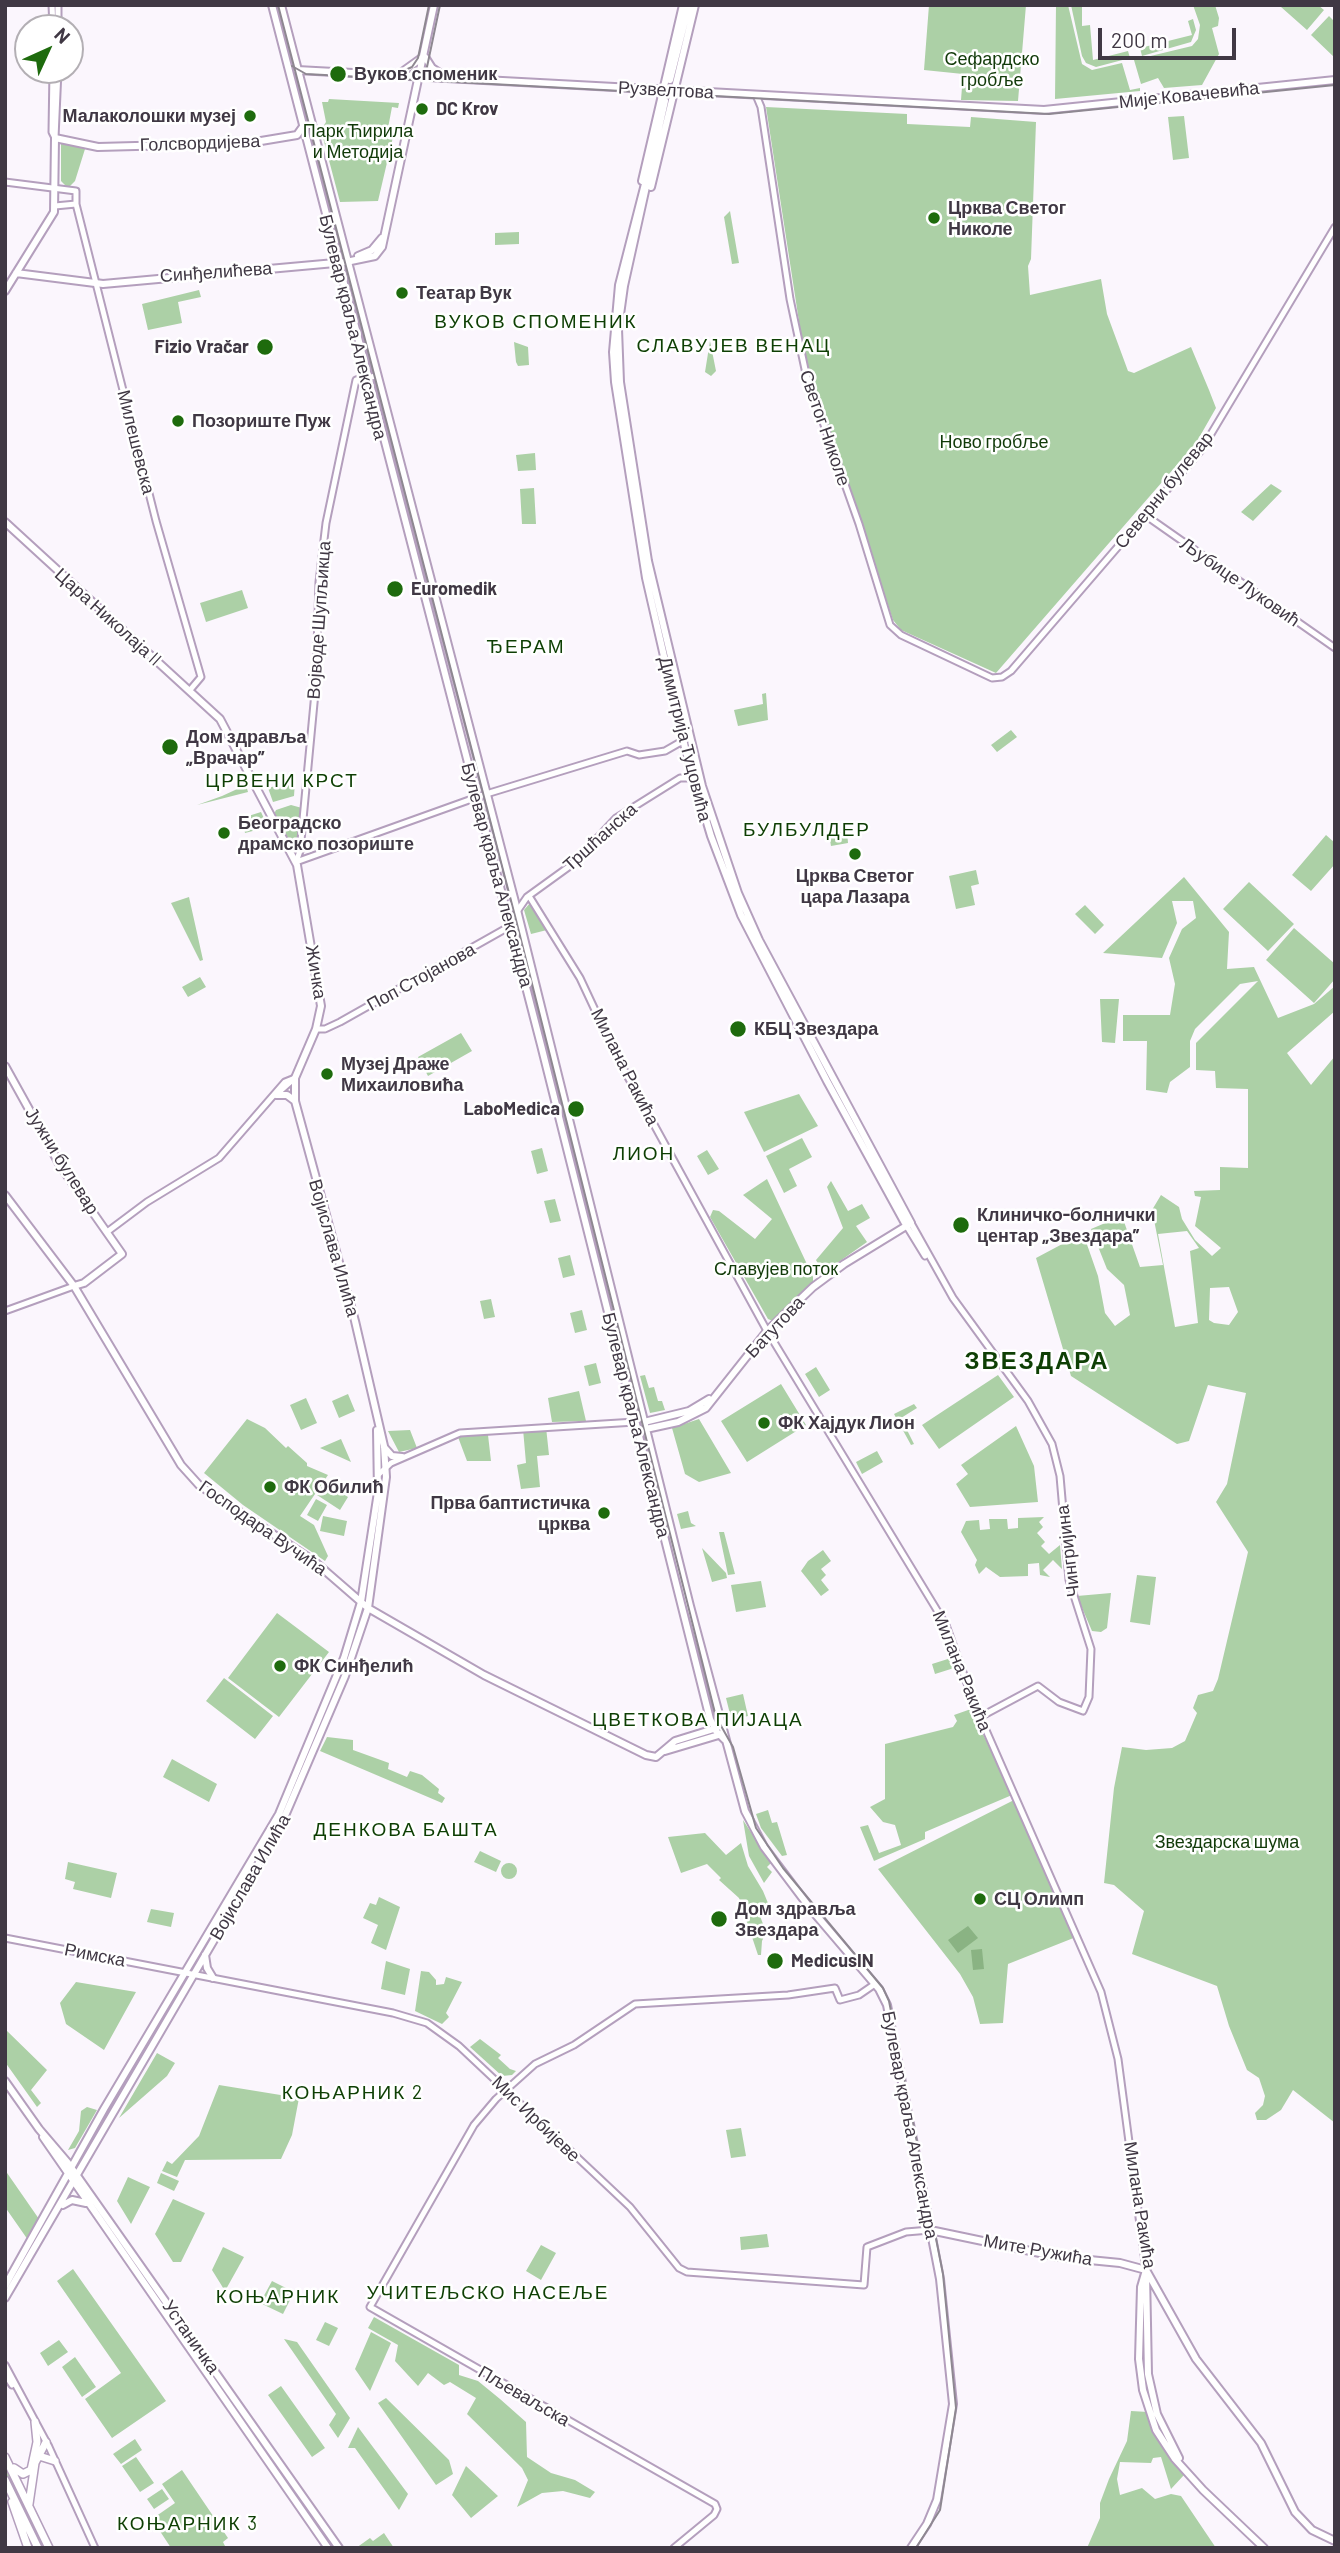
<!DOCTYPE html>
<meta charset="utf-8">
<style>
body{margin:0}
#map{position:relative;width:1340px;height:2553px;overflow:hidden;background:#fbf6fd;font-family:Barlow,sans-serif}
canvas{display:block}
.frame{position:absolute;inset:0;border:7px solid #403844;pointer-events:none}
.north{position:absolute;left:14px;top:14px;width:70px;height:70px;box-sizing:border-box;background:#fff;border:2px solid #b3afb4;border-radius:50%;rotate:45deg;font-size:19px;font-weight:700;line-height:28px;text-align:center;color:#403844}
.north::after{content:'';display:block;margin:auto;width:24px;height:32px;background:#1e6b0d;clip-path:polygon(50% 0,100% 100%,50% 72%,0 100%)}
.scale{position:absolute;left:1098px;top:28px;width:138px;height:32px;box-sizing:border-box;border:4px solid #403844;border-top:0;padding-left:9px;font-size:21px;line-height:24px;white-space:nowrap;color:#403844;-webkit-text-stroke:5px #fff;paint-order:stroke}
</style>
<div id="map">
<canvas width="1340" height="2553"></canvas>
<div class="frame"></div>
<div class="north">N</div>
<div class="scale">200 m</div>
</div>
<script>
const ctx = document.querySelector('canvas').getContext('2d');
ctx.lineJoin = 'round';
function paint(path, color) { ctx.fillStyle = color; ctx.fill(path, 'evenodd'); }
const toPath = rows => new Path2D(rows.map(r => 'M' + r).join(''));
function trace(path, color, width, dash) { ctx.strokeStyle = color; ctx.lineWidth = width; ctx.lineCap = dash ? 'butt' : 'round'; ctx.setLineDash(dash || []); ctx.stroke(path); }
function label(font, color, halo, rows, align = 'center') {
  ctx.font = font + ' Barlow,sans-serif'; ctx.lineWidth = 5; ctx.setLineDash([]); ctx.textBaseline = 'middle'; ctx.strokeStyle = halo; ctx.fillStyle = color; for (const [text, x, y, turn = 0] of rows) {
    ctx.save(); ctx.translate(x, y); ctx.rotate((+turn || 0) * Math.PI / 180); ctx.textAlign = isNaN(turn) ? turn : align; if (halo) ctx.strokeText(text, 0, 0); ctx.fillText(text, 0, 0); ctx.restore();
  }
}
const green = toPath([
 [929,5,1026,5,1018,101,961,100,963,74,924,70],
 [1056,5,1068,5,1082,64,1092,70,1122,63,1130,90,1140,88,1140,91,1055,99],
 [1071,5,1082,5,1082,26,1090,25,1093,60,1128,51,1130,58,1096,67,1086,63,1082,56],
 [1193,5,1215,5,1219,18,1218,26,1212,28,1219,54,1202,85,1164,88,1158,78,1141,84,1134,60,1192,46,1198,39,1200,25],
 [1283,5,1318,5,1324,10,1307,30,1281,7],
 [1329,16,1335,22,1335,58,1311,35],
 [1193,19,1196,30,1191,42,1142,56,1140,48,1192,35,1188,21],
 [329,99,399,103,398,108,392,107,388,128,393,137,378,201,340,202,321,130,326,122,322,102,328,102],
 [766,107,907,114,907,124,970,127,971,117,1036,122,1031,259,1028,266,1030,295,1101,279,1107,314,1128,371,1134,373,1191,347,1209,390,1216,408,1196,443,996,673,901,630,893,620,804,354],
 [1184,116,1189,158,1173,160,1168,117],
 [61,143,85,149,75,181,68,188,61,181],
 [730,211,739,263,732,264,724,217],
 [519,232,519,244,495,245,495,233],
 [199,290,201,297,178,302,182,323,148,330,142,304],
 [710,341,716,371,711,376,705,372],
 [514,342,528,347,529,365,518,366,516,362],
 [535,453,536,470,518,471,516,455],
 [1271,484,1282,491,1253,521,1241,512],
 [534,488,536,524,522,524,520,489],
 [242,590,248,608,206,622,200,603],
 [766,693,768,720,738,726,734,710,763,704,762,694],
 [1011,730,1017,737,997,752,991,745],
 [295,781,294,796,273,802,268,788],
 [246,785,248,792,197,805,222,796],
 [291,805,302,808,299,839,292,844,289,843,274,814,276,810],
 [261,812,268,827,245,833,242,818],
 [847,831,848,843,831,846,829,834],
 [1326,835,1335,843,1335,864,1311,891,1292,875],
 [976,870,979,884,971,886,975,905,956,909,949,876],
 [1184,877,1229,932,1227,969,1254,967,1278,1018,1314,1004,1335,986,1335,1011,1287,1053,1311,1085,1335,1056,1335,2123,1293,2090,1281,2110,1266,2120,1257,2120,1255,2113,1263,2105,1265,2096,1259,2078,1247,2070,1229,2026,1217,1986,1132,1954,1144,1911,1114,1885,1104,1883,1114,1788,1122,1747,1146,1750,1172,1748,1185,1741,1197,1713,1193,1708,1198,1695,1213,1691,1218,1679,1248,1552,1216,1502,1227,1484,1246,1393,1208,1385,1189,1441,1177,1444,1136,1418,1071,1376,1036,1258,1083,1233,1098,1276,1105,1313,1115,1326,1130,1315,1124,1285,1107,1269,1091,1229,1122,1216,1140,1267,1163,1265,1152,1210,1161,1195,1179,1207,1182,1219,1195,1240,1212,1256,1221,1248,1195,1226,1201,1197,1195,1196,1194,1191,1220,1190,1220,1167,1248,1168,1248,1089,1216,1088,1215,1071,1196,1070,1196,1043,1258,981,1240,984,1195,1029,1190,1041,1190,1067,1170,1082,1167,1093,1146,1090,1147,1041,1123,1041,1123,1015,1170,1015,1175,984,1169,958,1182,929,1196,918,1193,901,1172,901,1177,923,1162,958,1103,953],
 [1187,1231,1199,1248,1190,1251,1198,1323,1175,1327,1158,1234],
 [1229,1287,1238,1312,1229,1325,1214,1323,1209,1320,1210,1288],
 [1249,882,1294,924,1268,951,1223,909],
 [189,897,203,960,200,961,171,903],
 [530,903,547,930,531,934,524,910],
 [1085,905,1104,925,1095,934,1075,914],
 [1294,928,1335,964,1335,979,1314,1003,1266,960],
 [200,977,206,987,188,997,182,987],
 [1100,999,1119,999,1115,1043,1102,1042],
 [461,1033,472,1051,428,1076,418,1057],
 [799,1094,818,1126,764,1152,744,1112],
 [802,1138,812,1157,789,1169,797,1186,784,1193,766,1156],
 [542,1148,548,1171,537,1174,531,1151],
 [707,1150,719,1169,708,1175,697,1156],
 [767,1179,813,1277,813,1282,773,1321,768,1319,710,1217,713,1210,719,1211,755,1239,772,1219,743,1195],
 [831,1181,848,1211,862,1204,870,1218,856,1226,867,1242,823,1273,816,1260,843,1228,827,1187],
 [555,1199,561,1221,550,1223,544,1201],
 [570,1255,575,1275,563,1278,558,1258],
 [491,1299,495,1317,484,1319,480,1301],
 [582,1310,587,1330,575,1333,570,1313],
 [596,1363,601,1383,589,1386,584,1366],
 [816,1367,830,1390,819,1397,805,1374],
 [645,1375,649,1388,654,1387,658,1401,662,1401,665,1410,650,1413,640,1376],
 [998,1375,1014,1397,939,1449,922,1425],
 [781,1384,806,1425,747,1462,721,1421],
 [579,1391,586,1421,552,1422,548,1398],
 [348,1394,355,1411,339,1418,332,1401],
 [306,1398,317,1423,301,1430,290,1405],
 [914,1404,917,1408,901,1418,914,1444,911,1445,894,1414],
 [247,1419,265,1428,286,1448,288,1446,307,1463,307,1466,328,1475,300,1516,314,1525,328,1556,325,1561,243,1505,204,1473],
 [699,1419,731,1473,699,1482,685,1474,672,1428],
 [1016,1426,1034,1466,1038,1502,970,1507,956,1484,968,1474,961,1465],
 [546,1427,549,1455,537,1456,540,1487,521,1489,517,1465,526,1463,523,1429],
 [410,1430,417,1448,399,1452,388,1431],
 [488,1435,491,1461,467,1461,458,1437],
 [341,1439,351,1462,320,1448],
 [877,1451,883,1462,862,1474,856,1462],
 [325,1482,348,1497,340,1510,317,1495],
 [316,1499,327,1505,318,1521,307,1515],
 [688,1511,691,1523,696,1526,681,1529,677,1514],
 [323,1516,347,1521,344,1536,320,1531],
 [1044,1517,1039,1522,1043,1527,1037,1533,1045,1542,1041,1546,1049,1554,1060,1545,1062,1569,1053,1560,1043,1570,1050,1577,1040,1575,1039,1563,1028,1564,1028,1576,1000,1577,986,1567,979,1574,975,1565,977,1560,961,1532,966,1521,979,1520,980,1530,990,1529,989,1519,1007,1519,1008,1529,1018,1528,1018,1518],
 [719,1532,724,1532,735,1574,728,1575],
 [702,1548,726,1573,727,1578,712,1582],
 [823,1550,831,1561,821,1569,826,1575,821,1580,829,1590,821,1596,801,1571,808,1561],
 [1137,1575,1156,1577,1150,1625,1130,1622],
 [761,1581,766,1607,736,1612,731,1585],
 [1111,1593,1107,1628,1101,1632,1092,1631,1077,1596],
 [277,1613,329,1652,279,1717,228,1678],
 [951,1658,954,1668,935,1674,932,1664],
 [224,1678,273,1716,255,1739,206,1701],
 [743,1694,748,1716,735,1719,730,1714,726,1698],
 [971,1709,1012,1795,925,1832,925,1839,874,1861,860,1827,868,1825,879,1853,901,1845,895,1825,883,1822,870,1807,885,1799,885,1744,953,1727,957,1721,954,1715],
 [327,1737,353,1740,353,1750,389,1763,388,1769,407,1777,410,1771,422,1775,439,1789,438,1793,445,1798,442,1803,320,1751],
 [172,1759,217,1784,209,1802,163,1777],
 [1014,1800,1076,1937,1008,1964,1003,2023,980,2024,973,1997,960,1974,878,1869],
 [768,1810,772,1823,777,1822,787,1855,782,1856,761,1828,756,1814],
 [743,1820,771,1863,767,1867,772,1872,764,1883,749,1856],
 [705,1833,726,1855,741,1843,748,1866,763,1891,770,1908,760,1916,766,1932,762,1941,761,1955,758,1955,739,1898,719,1880,721,1878,707,1864,681,1873,668,1837],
 [480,1851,501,1861,496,1872,474,1862],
 [68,1862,117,1873,111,1898,73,1889,75,1882,65,1879],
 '501 1871a8 8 0 1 1 16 0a8 8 0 1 1-16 0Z',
 [379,1897,400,1907,386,1950,371,1943,378,1925,363,1918,370,1903,376,1905],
 [151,1909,174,1913,171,1927,147,1922],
 [386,1961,410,1969,405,1995,381,1989],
 [421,1971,429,1972,436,1980,436,1985,444,1984,446,1977,462,1982,446,2013,449,2017,442,2024,415,2011],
 [76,1982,136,1992,104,2050,66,2024,60,2003],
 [5,2029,47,2070,31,2090,41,2103,37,2107,5,2062],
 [480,2039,501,2055,498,2058,510,2069,516,2071,512,2075,502,2076,470,2047],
 [157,2053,175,2063,167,2076,119,2118],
 [219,2085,299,2098,292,2135,281,2159,185,2160,177,2177,162,2171,167,2161,172,2164,199,2136],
 [87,2107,97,2110,75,2148,68,2150,79,2131,81,2111],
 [741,2128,746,2156,731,2158,726,2130],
 [5,2170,39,2219,28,2240,5,2207],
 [161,2173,179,2181,174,2191,157,2183],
 [128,2177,150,2187,131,2224,117,2201],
 [173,2199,205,2213,181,2262,173,2262,155,2234],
 [767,2234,769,2247,741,2250,740,2237],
 [541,2245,556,2253,541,2280,526,2271],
 [223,2247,244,2257,225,2291,212,2270],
 [73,2269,166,2401,112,2438,85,2399,121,2373,57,2281],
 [272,2281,294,2292,283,2314,260,2303],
 [374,2317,459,2365,459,2375,478,2381,500,2399,526,2422,527,2457,551,2473,575,2480,595,2492,590,2498,563,2491,542,2493,517,2507,528,2480,522,2468,467,2414,476,2398,450,2382,444,2385,428,2373,418,2386,395,2361,398,2345,368,2328],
 [325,2322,338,2328,329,2346,316,2340],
 [371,2332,391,2343,370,2391,355,2369],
 [284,2339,297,2342,350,2418,338,2438,329,2425,336,2414],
 [59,2340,68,2352,48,2366,40,2353],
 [75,2357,96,2387,82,2397,62,2367],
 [281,2386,325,2448,312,2457,268,2395],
 [386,2398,449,2460,453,2474,436,2485,378,2403],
 [1131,2411,1148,2412,1170,2457,1184,2475,1171,2489,1161,2457,1153,2458,1151,2463,1120,2462,1117,2479,1120,2495,1142,2488,1155,2499,1171,2494,1181,2496,1216,2548,1087,2548,1100,2518,1100,2503,1109,2479,1127,2441],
 [358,2427,408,2494,399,2510,355,2448,348,2448],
 [135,2439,142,2450,121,2464,113,2454],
 [136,2457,154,2483,140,2492,122,2466],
 [5,2465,21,2495,45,2548,39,2548,5,2475],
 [466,2466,498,2496,471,2518,452,2495],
 [182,2470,228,2538,223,2542,226,2548,171,2548,152,2519,175,2503,162,2484],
 [162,2489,169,2499,154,2509,147,2499],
 [384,2533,394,2548,356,2548,370,2538,373,2541]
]);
const water = toPath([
 [968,1926,978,1938,958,1953,948,1940],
 [982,1949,984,1969,973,1970,971,1950]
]);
const secondaryTunnel = toPath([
 [665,101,670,80]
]);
const tertiary = toPath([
 [52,5,53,28],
 [58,28,58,5],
 [53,70,52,132,55,138],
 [756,95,761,107,790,299,806,374,859,524,890,625,901,635,992,678,1002,677,1011,671,1202,449,1335,227],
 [55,138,58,70],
 [5,182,76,191,76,204,156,521,201,677,190,690],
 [55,206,76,204],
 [1145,515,1335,648],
 [296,862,300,851,316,682,319,582,326,523,356,380,376,376],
 [296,862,483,795,627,751,639,755,665,751,686,739],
 [529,896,580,978,617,1057,766,1329,946,1625,974,1703,1101,1992,1118,2059,1146,2270],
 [316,1029,325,1029,340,1022,505,929,527,897,574,863,616,818,680,778,697,778],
 [278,1093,295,1078],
 [911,1223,953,1298,1028,1401,1052,1444,1060,1476,1069,1580,1091,1649,1089,1697,1083,1711,1059,1702,1038,1686,980,1717],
 [906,1225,925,1256],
 [107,1232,147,1202,219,1158,285,1082,295,1078],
 [5,1311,74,1286],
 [378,1475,391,1463,460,1433,635,1422],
 [5,1938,393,2013,427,2023,459,2046,630,2207,679,2268,687,2272,864,2285,867,2247,906,2232,930,2230],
 [5,2365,49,2447,95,2548],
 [5,2374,12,2385],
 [674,2548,714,2515,717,2509,715,2504,370,2307,474,2125,496,2099,535,2064,574,2045,635,2004,788,1995,835,1988,840,2000,859,1995,875,1984]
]);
const secondary = toPath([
 [272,5,541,1045,710,1719,716,1731,725,1740],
 [281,5,514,898,690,1606,745,1811,764,1847,810,1908,879,1989,887,2005,940,2279,953,2404,937,2500,927,2524,911,2548],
 [425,57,432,68,444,76],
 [297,70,1044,110,1335,80],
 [398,75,423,57],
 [670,80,689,5],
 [647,176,619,285,613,352,615,382,646,578,686,752,711,836,741,915,827,1081,906,1225],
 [642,181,683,5],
 [651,187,695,5],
 [358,256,372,250,382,238],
 [16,273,103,284,346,262,375,256,382,247,434,5],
 [5,291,54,212,55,138,98,147,249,143,297,135,302,128],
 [5,522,220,719,297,865,321,1006,316,1029,295,1078,295,1101,355,1321,384,1446,386,1477,368,1608,345,1676,281,1825,5,2298],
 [288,846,295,846,301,840],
 [5,1066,61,1167,122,1254,84,1283,74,1286],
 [276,1095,287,1095,295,1101],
 [5,1195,74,1286,181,1465,199,1485,315,1562,368,1608,484,1675,646,1755,656,1757,675,1741,717,1728],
 [644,1422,689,1411,709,1399],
 [646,1429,678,1422,706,1408,767,1331,813,1287,844,1264,911,1223,759,940,738,893,702,786,648,561,620,382,618,329,624,286,665,101],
 [384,1447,392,1456,402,1457],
 [665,1751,722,1734],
 [205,1955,207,1968,213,1978],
 [5,2081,39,2129,68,2163,339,2548],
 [43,2137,328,2548],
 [63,2205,72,2200,86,2203],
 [930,2230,1059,2257,1120,2263,1146,2270],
 [1146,2270,1196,2359,1261,2443,1295,2512,1312,2530,1335,2541],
 [1146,2270,1141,2287,1139,2359,1143,2390,1156,2430,1175,2459,1203,2490,1264,2548],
 [1146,2273,1148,2374,1157,2414,1179,2458],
 [5,2286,104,2109,279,1814,344,1658,361,1602,378,1492,377,1430]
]);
const trunk = toPath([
 [39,2456,55,2461],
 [5,2457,49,2548],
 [14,2468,23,2474,31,2470,37,2442,35,2422],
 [5,2480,38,2548],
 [12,2502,28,2548],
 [29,2504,35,2463,46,2442]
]);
const tram = toPath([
 [278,5,515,916,716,1717,733,1747,756,1828,783,1868,883,1988,889,2001,943,2274,956,2408,940,2510,916,2548],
 [292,66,306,74,1049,114,1335,85],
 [403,71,412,67,418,58,429,5],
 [411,80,420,77,427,67,440,5]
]);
const markers = [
 [338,74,9,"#1e6b0d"],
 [422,109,7,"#1e6b0d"],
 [250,116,7,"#1e6b0d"],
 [934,218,7,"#1e6b0d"],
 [402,293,7,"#1e6b0d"],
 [265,347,9,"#1e6b0d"],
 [178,421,7,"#1e6b0d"],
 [395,589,9,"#1e6b0d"],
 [170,747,9,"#1e6b0d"],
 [224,833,7,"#1e6b0d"],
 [855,854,7,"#1e6b0d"],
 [738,1029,9,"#1e6b0d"],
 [327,1074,7,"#1e6b0d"],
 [576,1109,9,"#1e6b0d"],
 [961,1225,9,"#1e6b0d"],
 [764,1423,7,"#1e6b0d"],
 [270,1487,7,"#1e6b0d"],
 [604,1513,7,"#1e6b0d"],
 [280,1666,7,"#1e6b0d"],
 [980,1899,7,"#1e6b0d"],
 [719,1919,9,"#1e6b0d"],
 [775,1961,9,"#1e6b0d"]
];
const parkNames = [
 ["Сефардско",992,59],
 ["гробље",992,80],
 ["Парк Ћирила",358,131],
 ["и Методија",358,152],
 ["Ново гробље",994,442],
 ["Славујев поток",776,1269],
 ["Звездарска шума",1227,1842]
];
const poiNames = [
 ["Вуков споменик",354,74],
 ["DC Krov",436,109],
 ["Малаколошки музеј",236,116,"right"],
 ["Црква Светог",948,208],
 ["Николе",948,229],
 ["Театар Вук",416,293],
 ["Fizio Vračar",249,347,"right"],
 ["Позориште Пуж",192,421],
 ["Euromedik",411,589],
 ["Дом здравља",186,737],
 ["„Врачар”",186,758],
 ["Београдско",238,823],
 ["драмско позориште",238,844],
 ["Црква Светог",855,876,"center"],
 ["цара Лазара",855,897,"center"],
 ["КБЦ Звездара",754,1029],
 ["Музеј Драже",341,1064],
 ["Михаиловића",341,1085],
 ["LaboMedica",560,1109,"right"],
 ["Клиничко-болнички",977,1215],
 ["центар „Звездара”",977,1236],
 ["ФК Хајдук Лион",778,1423],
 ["ФК Обилић",284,1487],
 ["Прва баптистичка",590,1503,"right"],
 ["црква",590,1524,"right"],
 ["ФК Синђелић",294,1666],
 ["СЦ Олимп",994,1899],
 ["Дом здравља",735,1909],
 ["Звездара",735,1930],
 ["MedicusIN",791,1961]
];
const streetNames = [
 ["Рузвелтова",666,90,3],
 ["Мије Ковачевића",1189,95,-6],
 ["Голсвордијева",200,143,-2],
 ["Синђелићева",216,272,-4],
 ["Булевар краља Александра",353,327,76],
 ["Светог Николе",825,428,71],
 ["Милешевска",136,442,76],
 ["Северни булевар",1164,490,-51],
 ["Љубице Луковић",1240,582,35],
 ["Цара Николаја II",108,617,42],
 ["Војводе Шупљикца",319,620,-86],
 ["Димитрија Туцовића",685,739,76],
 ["Тршћанска",600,837,-42],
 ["Булевар краља Александра",497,875,75],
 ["Жичка",316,972,81],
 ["Поп Стојанова",421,977,-29],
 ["Милана Ракића",625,1067,63],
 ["Јужни булевар",62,1161,58],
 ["Војислава Илића",334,1248,74],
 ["Батутова",775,1327,-47],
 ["Булевар краља Александра",636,1425,76],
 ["Господара Вучића",263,1528,35],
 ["Чингријина",1068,1551,-97],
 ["Милана Ракића",962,1671,68],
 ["Војислава Илића",250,1877,-60],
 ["Римска",95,1955,11],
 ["Мис Ирбијеве",536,2119,44],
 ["Булевар краља Александра",910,2125,79],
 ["Милана Ракића",1140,2205,81],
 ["Мите Ружића",1038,2250,10],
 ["Устаничка",191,2337,55],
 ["Пљеваљска",524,2396,30]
];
const neighbourhoodNames = [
 ["ВУКОВ СПОМЕНИК",536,322],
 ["СЛАВУЈЕВ ВЕНАЦ",734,346],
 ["ЂЕРАМ",526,647],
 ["ЦРВЕНИ КРСТ",282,781],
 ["БУЛБУЛДЕР",807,830],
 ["ЛИОН",644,1154],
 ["ЦВЕТКОВА ПИЈАЦА",698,1720],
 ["ДЕНКОВА БАШТА",406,1830],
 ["КОЊАРНИК 2",353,2093],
 ["УЧИТЕЉСКО НАСЕЉЕ",488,2293],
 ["КОЊАРНИК",278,2297],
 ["КОЊАРНИК 3",188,2524]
];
const districtNames = [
 ["ЗВЕЗДАРА",1037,1361]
];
paint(green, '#acd0a6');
paint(water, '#8ab383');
trace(secondaryTunnel, '#d6d0d8', 6, [6, 3]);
trace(tertiary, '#b49fbd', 9);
trace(secondary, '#b49fbd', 10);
trace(trunk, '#b49fbd', 10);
trace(tertiary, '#fff', 5);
trace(secondary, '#fff', 6);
trace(trunk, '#fff', 7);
trace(tram, '#8e8891', 2);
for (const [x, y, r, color] of markers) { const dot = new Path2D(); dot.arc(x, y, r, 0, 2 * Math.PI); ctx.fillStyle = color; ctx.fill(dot); trace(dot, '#fff', 2.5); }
label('18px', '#113a09', '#fff', parkNames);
label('bold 18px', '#403844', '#fff', poiNames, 'left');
label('18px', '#403844', '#fff', streetNames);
ctx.letterSpacing = '2px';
label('19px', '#0e3f04', '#fff', neighbourhoodNames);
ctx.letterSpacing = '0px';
ctx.letterSpacing = '2px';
label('bold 24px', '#0e3f04', '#fff', districtNames);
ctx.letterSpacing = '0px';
</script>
